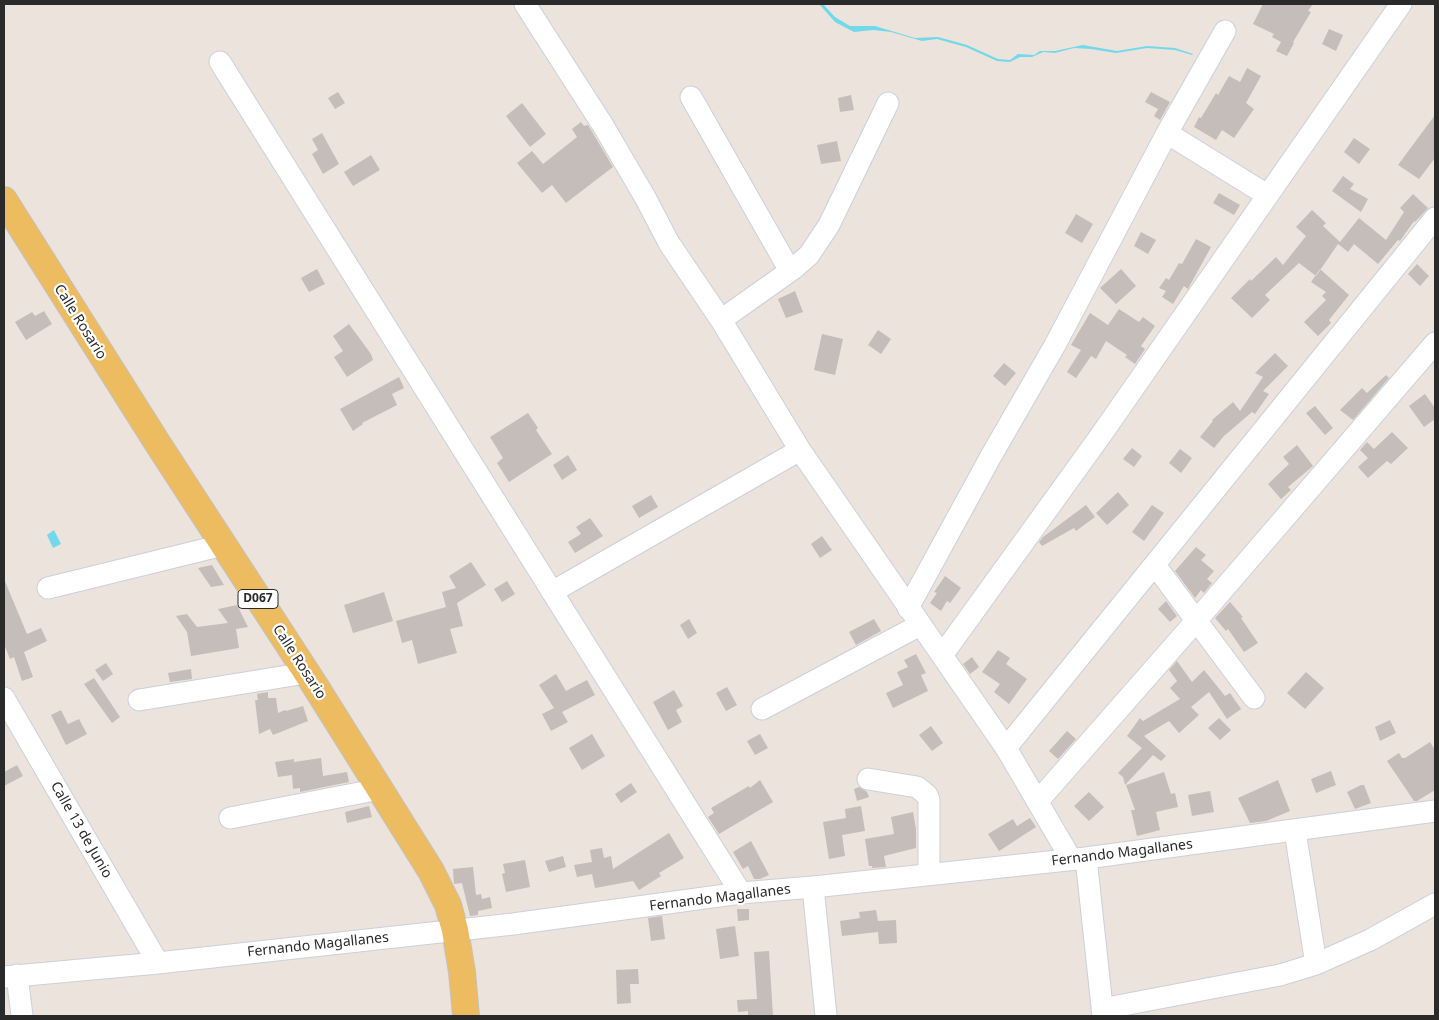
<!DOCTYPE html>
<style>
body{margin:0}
#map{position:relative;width:1439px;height:1020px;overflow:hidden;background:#ece3dc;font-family:"Noto Sans",sans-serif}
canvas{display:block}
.frame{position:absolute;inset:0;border:5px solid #2a2a2a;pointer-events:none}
</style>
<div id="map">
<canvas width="1439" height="1020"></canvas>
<div class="frame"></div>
</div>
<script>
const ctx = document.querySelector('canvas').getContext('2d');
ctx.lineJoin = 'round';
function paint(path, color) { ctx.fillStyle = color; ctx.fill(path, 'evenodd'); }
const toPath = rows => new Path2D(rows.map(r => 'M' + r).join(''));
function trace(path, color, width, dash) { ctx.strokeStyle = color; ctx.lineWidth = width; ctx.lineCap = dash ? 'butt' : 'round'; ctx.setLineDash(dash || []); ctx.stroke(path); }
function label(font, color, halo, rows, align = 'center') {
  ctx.font = font + ' "Noto Sans",sans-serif'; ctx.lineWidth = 4.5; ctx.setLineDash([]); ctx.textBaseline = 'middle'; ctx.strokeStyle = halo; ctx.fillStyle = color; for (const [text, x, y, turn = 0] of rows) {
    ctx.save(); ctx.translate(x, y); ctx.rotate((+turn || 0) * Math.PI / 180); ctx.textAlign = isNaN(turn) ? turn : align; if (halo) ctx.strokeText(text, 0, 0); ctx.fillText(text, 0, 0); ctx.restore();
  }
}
const water = toPath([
 [819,4,823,4,835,17,850,26,875,26,915,38,938,37,967,45,998,59,1010,60,1018,54,1034,55,1040,51,1055,51,1083,45,1117,51,1147,46,1175,48,1193,54,1192,55,1175,50,1147,48,1116,53,1091,49,1074,48,1055,53,1043,52,1032,57,1020,57,1010,62,997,61,966,47,937,39,922,41,891,32,873,30,854,32,835,22],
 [54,530,61,544,53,548,47,535]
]);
const building = toPath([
 [1263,4,1313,4,1308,11,1311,12,1293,42,1294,43,1287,56,1276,51,1281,42,1272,37,1274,34,1253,24],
 [1329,29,1343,35,1336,51,1322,44],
 [1247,68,1261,76,1246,103,1254,109,1234,138,1222,130,1216,140,1194,127,1199,117,1201,118,1216,93,1218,95,1229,76,1240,82],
 [338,92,345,103,335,109,328,98],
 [1151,92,1170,102,1160,120,1154,116,1158,109,1145,102],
 [851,95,854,110,840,112,838,98],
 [522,103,546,134,530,147,506,116],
 [1435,115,1435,158,1419,179,1398,165],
 [581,122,584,126,588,125,613,167,566,203,552,185,542,193,517,163,532,151,543,164,577,137,572,129],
 [322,133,339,164,323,174,312,154,318,150,312,139],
 [1354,138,1370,149,1359,164,1344,152],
 [837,141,841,161,821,164,817,145],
 [371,155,380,170,353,186,344,172],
 [1343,176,1354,184,1350,189,1368,199,1361,212,1332,191],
 [1219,193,1240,205,1234,215,1213,203],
 [1413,194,1428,208,1415,222,1414,221,1400,241,1398,240,1378,264,1354,244,1348,252,1338,244,1316,276,1299,263,1265,295,1270,300,1252,318,1231,298,1250,279,1251,281,1276,257,1283,265,1306,236,1296,227,1312,210,1326,223,1323,226,1340,242,1359,218,1386,240,1404,212,1400,208],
 [1076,214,1093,224,1082,243,1065,233],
 [1141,232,1156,240,1148,254,1134,246],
 [1196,239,1211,247,1189,287,1188,289,1184,286,1173,304,1162,297,1166,291,1159,288,1166,278,1169,280,1179,263,1182,264],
 [1417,264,1429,276,1420,286,1408,274],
 [317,269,325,284,309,292,301,278],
 [1121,269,1136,286,1116,304,1100,288],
 [1320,269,1349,295,1329,320,1331,323,1318,336,1304,322,1326,300,1322,296,1326,292,1311,282],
 [795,291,803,312,786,318,778,299],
 [1119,309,1139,322,1143,317,1155,326,1141,346,1145,349,1135,364,1125,357,1127,355,1106,341,1096,359,1091,356,1076,378,1067,372,1081,350,1071,345,1090,313,1108,325],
 [44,311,52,324,26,340,15,322,32,312,35,316],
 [349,324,371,354,373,360,347,377,334,357,343,351,333,336],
 [878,330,891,339,881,354,868,345],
 [822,334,843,339,835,375,814,370],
 [1275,353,1288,366,1263,391,1269,394,1255,414,1252,412,1224,436,1214,448,1200,437,1213,421,1212,420,1233,402,1240,411,1263,377,1255,373],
 [1004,363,1016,373,1005,386,993,376],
 [1386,375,1389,378,1353,420,1340,410,1362,388,1367,393],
 [399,377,404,388,392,394,397,405,362,423,363,424,353,431,340,409],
 [1425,394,1435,408,1435,419,1424,427,1409,406],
 [1315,406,1333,428,1325,435,1306,413],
 [528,413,538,428,536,430,552,454,509,482,497,463,503,458,490,437],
 [1392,432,1408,448,1391,464,1387,461,1368,478,1358,467,1368,458,1360,450,1367,442,1374,449],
 [1297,445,1313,466,1288,487,1291,490,1281,499,1268,484,1289,464,1283,457],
 [1132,448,1142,456,1134,467,1123,459],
 [1180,449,1192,458,1181,473,1169,463],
 [568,455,577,470,562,480,553,465],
 [1118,492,1129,505,1107,525,1096,513],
 [651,495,658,507,639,518,632,506],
 [1086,505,1095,517,1076,531,1074,528,1042,546,1039,542,1043,537],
 [1152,505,1164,513,1144,541,1132,532],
 [590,518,603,536,575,553,568,542,581,534,576,527],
 [822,536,832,550,820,558,811,544],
 [1196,547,1206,555,1201,560,1214,571,1207,579,1212,583,1204,593,1201,590,1195,598,1175,571],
 [471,562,486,585,457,603,463,626,450,629,457,653,418,664,412,640,402,643,396,621,446,607,442,592,456,588,449,576],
 [212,565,224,585,211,587,198,568],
 [945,576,961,588,950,603,947,601,941,611,930,603,937,593,934,592],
 [4,579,27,634,41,628,47,641,24,652,33,677,22,681,14,657,10,659,4,644],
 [507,581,515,594,502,602,494,589],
 [384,592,393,621,353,633,344,605],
 [1166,601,1177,616,1170,622,1158,609],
 [1230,602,1243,617,1241,618,1258,643,1244,652,1228,629,1226,631,1215,618],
 [237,605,248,627,236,629,239,648,191,656,187,632,176,616,187,614,197,627,228,623,218,609],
 [689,619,697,633,688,639,680,625],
 [874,619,881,631,856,645,849,632],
 [998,650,1010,658,1006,664,1027,679,1009,704,994,692,1000,684,982,672],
 [916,654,926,673,921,675,928,691,893,708,886,693,903,685,897,672,908,667,904,660],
 [972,657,979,667,970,674,963,664],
 [1177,661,1192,682,1204,670,1225,696,1230,693,1241,709,1227,719,1209,692,1191,707,1199,715,1179,733,1169,721,1144,736,1166,756,1161,761,1153,755,1125,785,1123,777,1118,773,1142,748,1127,736,1140,718,1143,721,1180,699,1170,688,1177,681,1169,670],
 [106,663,113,674,103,681,95,670],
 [191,669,192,679,170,682,168,673],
 [1306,672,1324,688,1305,709,1287,693],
 [556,674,566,691,587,680,595,695,562,712,568,722,551,731,542,714,554,708,539,685],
 [94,678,120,717,112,723,84,684],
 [727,687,737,705,726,711,716,693],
 [674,690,683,706,676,710,682,722,668,730,653,702],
 [268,692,268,698,276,698,278,713,285,710,286,711,303,706,308,721,273,735,270,729,259,734,255,700,258,700,257,694],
 [61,710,68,724,79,719,87,734,66,745,51,715],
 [1219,718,1231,730,1220,740,1208,728],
 [1390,720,1396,733,1380,741,1375,727],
 [931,726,943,743,932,751,919,735],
 [1067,731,1076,739,1058,759,1049,751],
 [592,734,605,756,582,770,569,748],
 [760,734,768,748,755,755,747,741],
 [1430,742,1435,750,1435,790,1417,801,1414,801,1387,761,1399,753,1402,758,1405,758],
 [321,758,323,776,347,772,349,782,300,792,300,788,293,789,292,775,278,777,275,762,294,759,294,762],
 [17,765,23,776,4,786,4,772],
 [1331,771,1336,785,1316,793,1311,779],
 [1164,772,1171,794,1175,793,1178,807,1156,812,1160,830,1137,836,1131,810,1135,810,1126,785],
 [760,780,773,802,719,834,708,817,714,813,711,808,749,786,750,788],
 [1278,780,1290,811,1266,821,1250,823,1238,798],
 [631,783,637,792,621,803,615,794],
 [1361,785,1364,785,1371,803,1355,809,1347,792],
 [859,787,867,792,869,797,857,801,854,789],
 [1210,791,1214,812,1192,816,1188,795],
 [1089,792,1104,807,1089,821,1074,806],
 [369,806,372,817,347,823,345,812],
 [861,806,865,831,842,835,845,856,829,859,823,822,846,818,845,809],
 [913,812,916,829,916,848,884,856,886,867,872,868,872,866,869,866,865,839,894,834,891,817],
 [1030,818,1036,827,999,851,988,834,1013,819,1017,826],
 [669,833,684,858,659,873,661,876,639,890,633,881,595,888,592,874,577,877,574,865,592,862,590,850,602,848,604,858,611,856,613,869],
 [751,841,769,875,760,879,754,879,748,866,743,869,733,852],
 [563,856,566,867,549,872,545,861],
 [525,860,530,887,506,892,502,874,505,873,503,864],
 [473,867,476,895,481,894,482,899,490,897,492,908,478,911,478,915,470,916,462,883,454,884,453,869],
 [737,909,749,909,749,920,738,921],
 [876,910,878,921,896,920,897,943,879,944,878,932,842,936,840,921,860,918,859,912],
 [662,916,665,939,651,941,648,918],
 [735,926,739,956,720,959,716,929],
 [769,951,773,1016,748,1016,748,1011,738,1012,737,1000,757,999,754,952],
 [638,969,639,984,630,984,631,1003,617,1004,616,970]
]);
const minor = toPath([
 [525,4,604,127,646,199,669,243,721,320,800,450,1006,748,1071,859],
 [220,62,741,893],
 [691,97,790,271],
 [1167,133,1267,195],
 [721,320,793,269,809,255,829,225,888,103],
 [1155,565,1254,698],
 [48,588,223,545],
 [552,592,800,450],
 [908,608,991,456,1055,345,1167,133,1225,31],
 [943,654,1101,435,1401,4],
 [4,698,158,963],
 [139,700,306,673],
 [762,709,920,625],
 [1006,748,1435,218],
 [868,779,917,787,927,795,929,800,929,874],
 [1038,801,1196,621,1435,343],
 [230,818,380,789],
 [1295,831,1316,964],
 [1086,858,1103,1016],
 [813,887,826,1016],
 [17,975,22,1016],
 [4,977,158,963,513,924,741,893,813,887,1086,858,1435,811],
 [1102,1009,1280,975,1316,964,1370,940,1435,904]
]);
const major = toPath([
 [4,200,158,444,314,684,431,871,448,905,455,930,462,972,466,1016]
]);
const shields = [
 [258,599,40]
];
const shieldNames = [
 ["D067",258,599]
];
const streetNames = [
 ["Calle Rosario",80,322,58],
 ["Calle Rosario",299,662,57],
 ["Calle 13 de Junio",81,830,60],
 ["Fernando Magallanes",1122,853,-7],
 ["Fernando Magallanes",720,898,-7],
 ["Fernando Magallanes",318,945,-6]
];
paint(water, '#72d9eb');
paint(building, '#c4bdb9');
trace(minor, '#cbd0db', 23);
trace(major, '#c3c3c3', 28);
trace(minor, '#fff', 21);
trace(major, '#edbb60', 26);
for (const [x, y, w] of shields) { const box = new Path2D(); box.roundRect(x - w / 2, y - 9.5, w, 19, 4); ctx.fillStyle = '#fff'; ctx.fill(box); trace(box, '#2a2a2a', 1); }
label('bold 12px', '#2a2a2a', null, shieldNames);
label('14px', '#2a2a2a', '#fff', streetNames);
</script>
